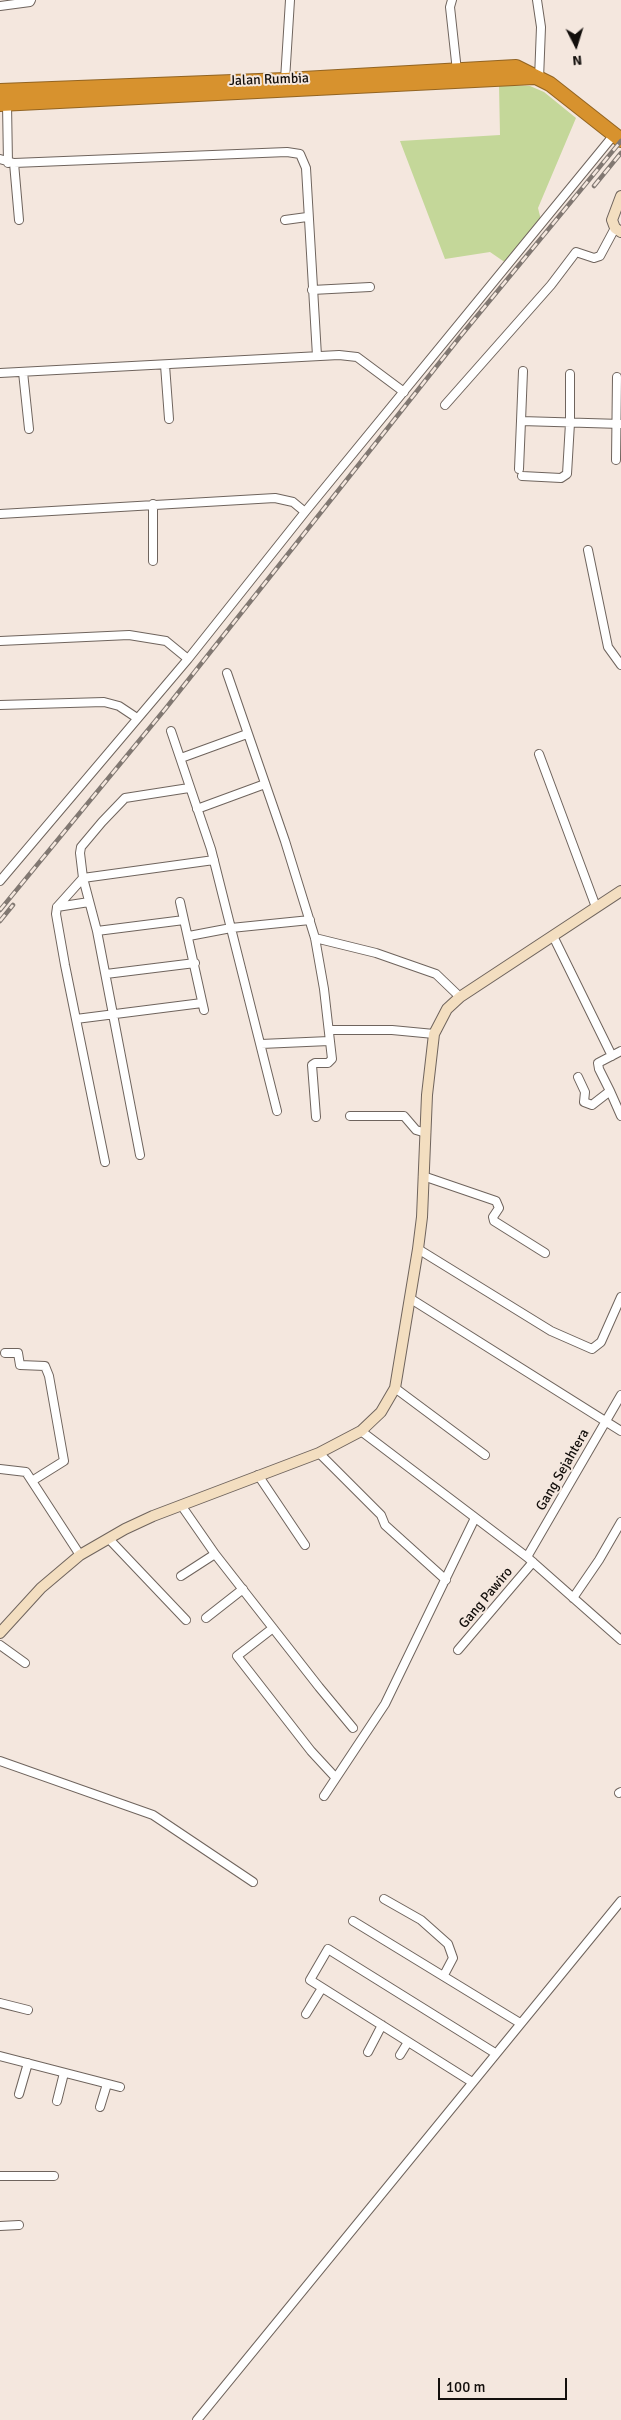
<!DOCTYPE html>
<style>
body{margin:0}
#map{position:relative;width:621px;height:2420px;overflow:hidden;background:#f4e7de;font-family:Signika,sans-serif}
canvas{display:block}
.north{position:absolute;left:551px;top:20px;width:50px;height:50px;-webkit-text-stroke:4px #f4e7de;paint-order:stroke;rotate:175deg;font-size:14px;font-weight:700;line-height:20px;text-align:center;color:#130f0c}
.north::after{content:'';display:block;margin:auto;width:18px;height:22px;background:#130f0c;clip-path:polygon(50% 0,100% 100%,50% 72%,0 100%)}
.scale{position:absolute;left:438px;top:2378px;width:129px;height:22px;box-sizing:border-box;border:2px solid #130f0c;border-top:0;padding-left:6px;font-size:15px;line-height:18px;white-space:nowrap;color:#130f0c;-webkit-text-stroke:4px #f4e7de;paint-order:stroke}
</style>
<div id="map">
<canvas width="621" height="2420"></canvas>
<div class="north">N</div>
<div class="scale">100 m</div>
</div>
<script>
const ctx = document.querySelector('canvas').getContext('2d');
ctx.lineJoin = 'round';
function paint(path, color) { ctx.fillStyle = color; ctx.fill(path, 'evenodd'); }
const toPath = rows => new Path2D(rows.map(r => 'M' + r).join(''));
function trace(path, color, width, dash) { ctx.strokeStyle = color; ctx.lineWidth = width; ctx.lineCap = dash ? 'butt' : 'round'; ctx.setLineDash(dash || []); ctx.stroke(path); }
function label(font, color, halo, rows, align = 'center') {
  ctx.font = font + ' Signika,sans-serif'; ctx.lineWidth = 4; ctx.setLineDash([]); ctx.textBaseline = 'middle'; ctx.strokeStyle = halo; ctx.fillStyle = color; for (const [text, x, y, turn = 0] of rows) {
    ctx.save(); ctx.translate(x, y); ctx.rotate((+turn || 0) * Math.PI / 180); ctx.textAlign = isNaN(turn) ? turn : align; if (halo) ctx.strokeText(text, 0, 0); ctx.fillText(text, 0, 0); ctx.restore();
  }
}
const green = toPath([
 [499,85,530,86,544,92,576,118,538,208,541,220,506,263,490,252,445,259,400,141,500,135]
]);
const street = toPath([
 [452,0,450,7,457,71],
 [537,0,541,27,539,79],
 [0,6,30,2,31,0],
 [285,80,290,0],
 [7,104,8,163],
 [0,159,14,163,287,152,300,154,306,168,317,356],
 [14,163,19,220],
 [285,220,307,217],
 [312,290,370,287],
 [165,365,169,419],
 [23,372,29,429],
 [0,373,339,355,357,357,404,392],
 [445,405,551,285,576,252,594,258,600,256,615,228],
 [521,421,523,371],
 [616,460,617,377],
 [519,469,521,421,621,424],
 [522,476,561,478,567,474,570,423,570,374],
 [0,514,275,498,293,502,305,512],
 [588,550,608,647,621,665],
 [153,561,153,504],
 [0,641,129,635,166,641,188,659],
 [227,673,285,841,315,938,324,989,332,1059,328,1063,315,1063,312,1065,316,1117],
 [0,705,104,702,119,706,137,718],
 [171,731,211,849,277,1111],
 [539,754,596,907],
 [181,758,247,734],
 [197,809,265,784],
 [0,881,188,659,305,512,613,136],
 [180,902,204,1010],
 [57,907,89,902],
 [97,931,184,920],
 [189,936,231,928,310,920],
 [553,936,612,1056],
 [315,938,376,953,436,974,460,997],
 [106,974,195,963],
 [76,1019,202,1003],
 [329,1030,392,1030,434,1034],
 [261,1044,329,1041],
 [578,1077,585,1092,584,1102,592,1105,610,1091,599,1069,598,1063,621,1051],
 [610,1091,621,1116],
 [350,1116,404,1116,416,1130,426,1133],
 [140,1155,97,931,83,878,80,853,81,847,102,822,125,798,189,788],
 [105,1162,65,965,56,914,57,907,83,878,214,860],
 [423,1176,496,1201,499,1208,493,1217,494,1221,545,1253],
 [418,1249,551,1331,592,1349,601,1342,621,1297],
 [411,1299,621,1431],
 [5,1353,18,1353,20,1365,45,1366,49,1376,64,1461,32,1481],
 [395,1388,485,1455],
 [361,1431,527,1557,621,1640],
 [319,1453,381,1515,385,1525,446,1580],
 [0,1469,26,1472,80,1555],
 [258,1475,305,1545],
 [181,1505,215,1554,319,1687,353,1728],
 [109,1539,186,1620],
 [527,1557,621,1395],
 [181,1576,215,1554],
 [573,1598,599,1560,621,1522],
 [206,1618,243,1589],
 [273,1628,237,1656,311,1751,335,1777],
 [0,1645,25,1663],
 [458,1650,533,1562],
 [0,1761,153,1815,253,1882],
 [619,1793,621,1792],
 [324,1796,385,1704,475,1518],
 [384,1899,421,1920,448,1944,453,1958,444,1975],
 [353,1921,520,2023],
 [0,2003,28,2010],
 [306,2014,322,1988],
 [368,2052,382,2025],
 [400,2055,408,2042],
 [0,2056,120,2087],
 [472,2082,310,1980,328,1949,495,2053],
 [19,2094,28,2063],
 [57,2101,64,2073],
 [100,2107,107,2084],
 [0,2176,54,2176],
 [0,2226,19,2225],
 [197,2420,621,1901]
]);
const secondary = toPath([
 [621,196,612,220,615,228,621,232],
 [0,1633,41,1588,80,1555,125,1529,153,1516,319,1453,361,1431,381,1412,395,1388,418,1249,422,1217,427,1095,434,1034,447,1009,460,997,621,891]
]);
const highway = toPath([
 [0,91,285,80,516,67,550,84,621,140],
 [0,104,534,77]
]);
const rail = toPath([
 [594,186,621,153],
 [0,910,166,708,459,338,621,141],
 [0,921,13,905]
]);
const streetNames = [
 ["Jalan Rumbia",269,80,-2],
 ["Gang Sejahtera",563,1470,-60],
 ["Gang Pawiro",486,1598,-50]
];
paint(green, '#c4d799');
trace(street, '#6f645d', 10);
trace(secondary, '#6f645d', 12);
trace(highway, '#926422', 16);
trace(street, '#fff', 8);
trace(secondary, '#f3dec0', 10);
trace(highway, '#d7922e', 14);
trace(rail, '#817872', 4.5);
trace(rail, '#f4e7de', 2.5, [8]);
label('14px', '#130f0c', '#f4e7de', streetNames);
</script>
